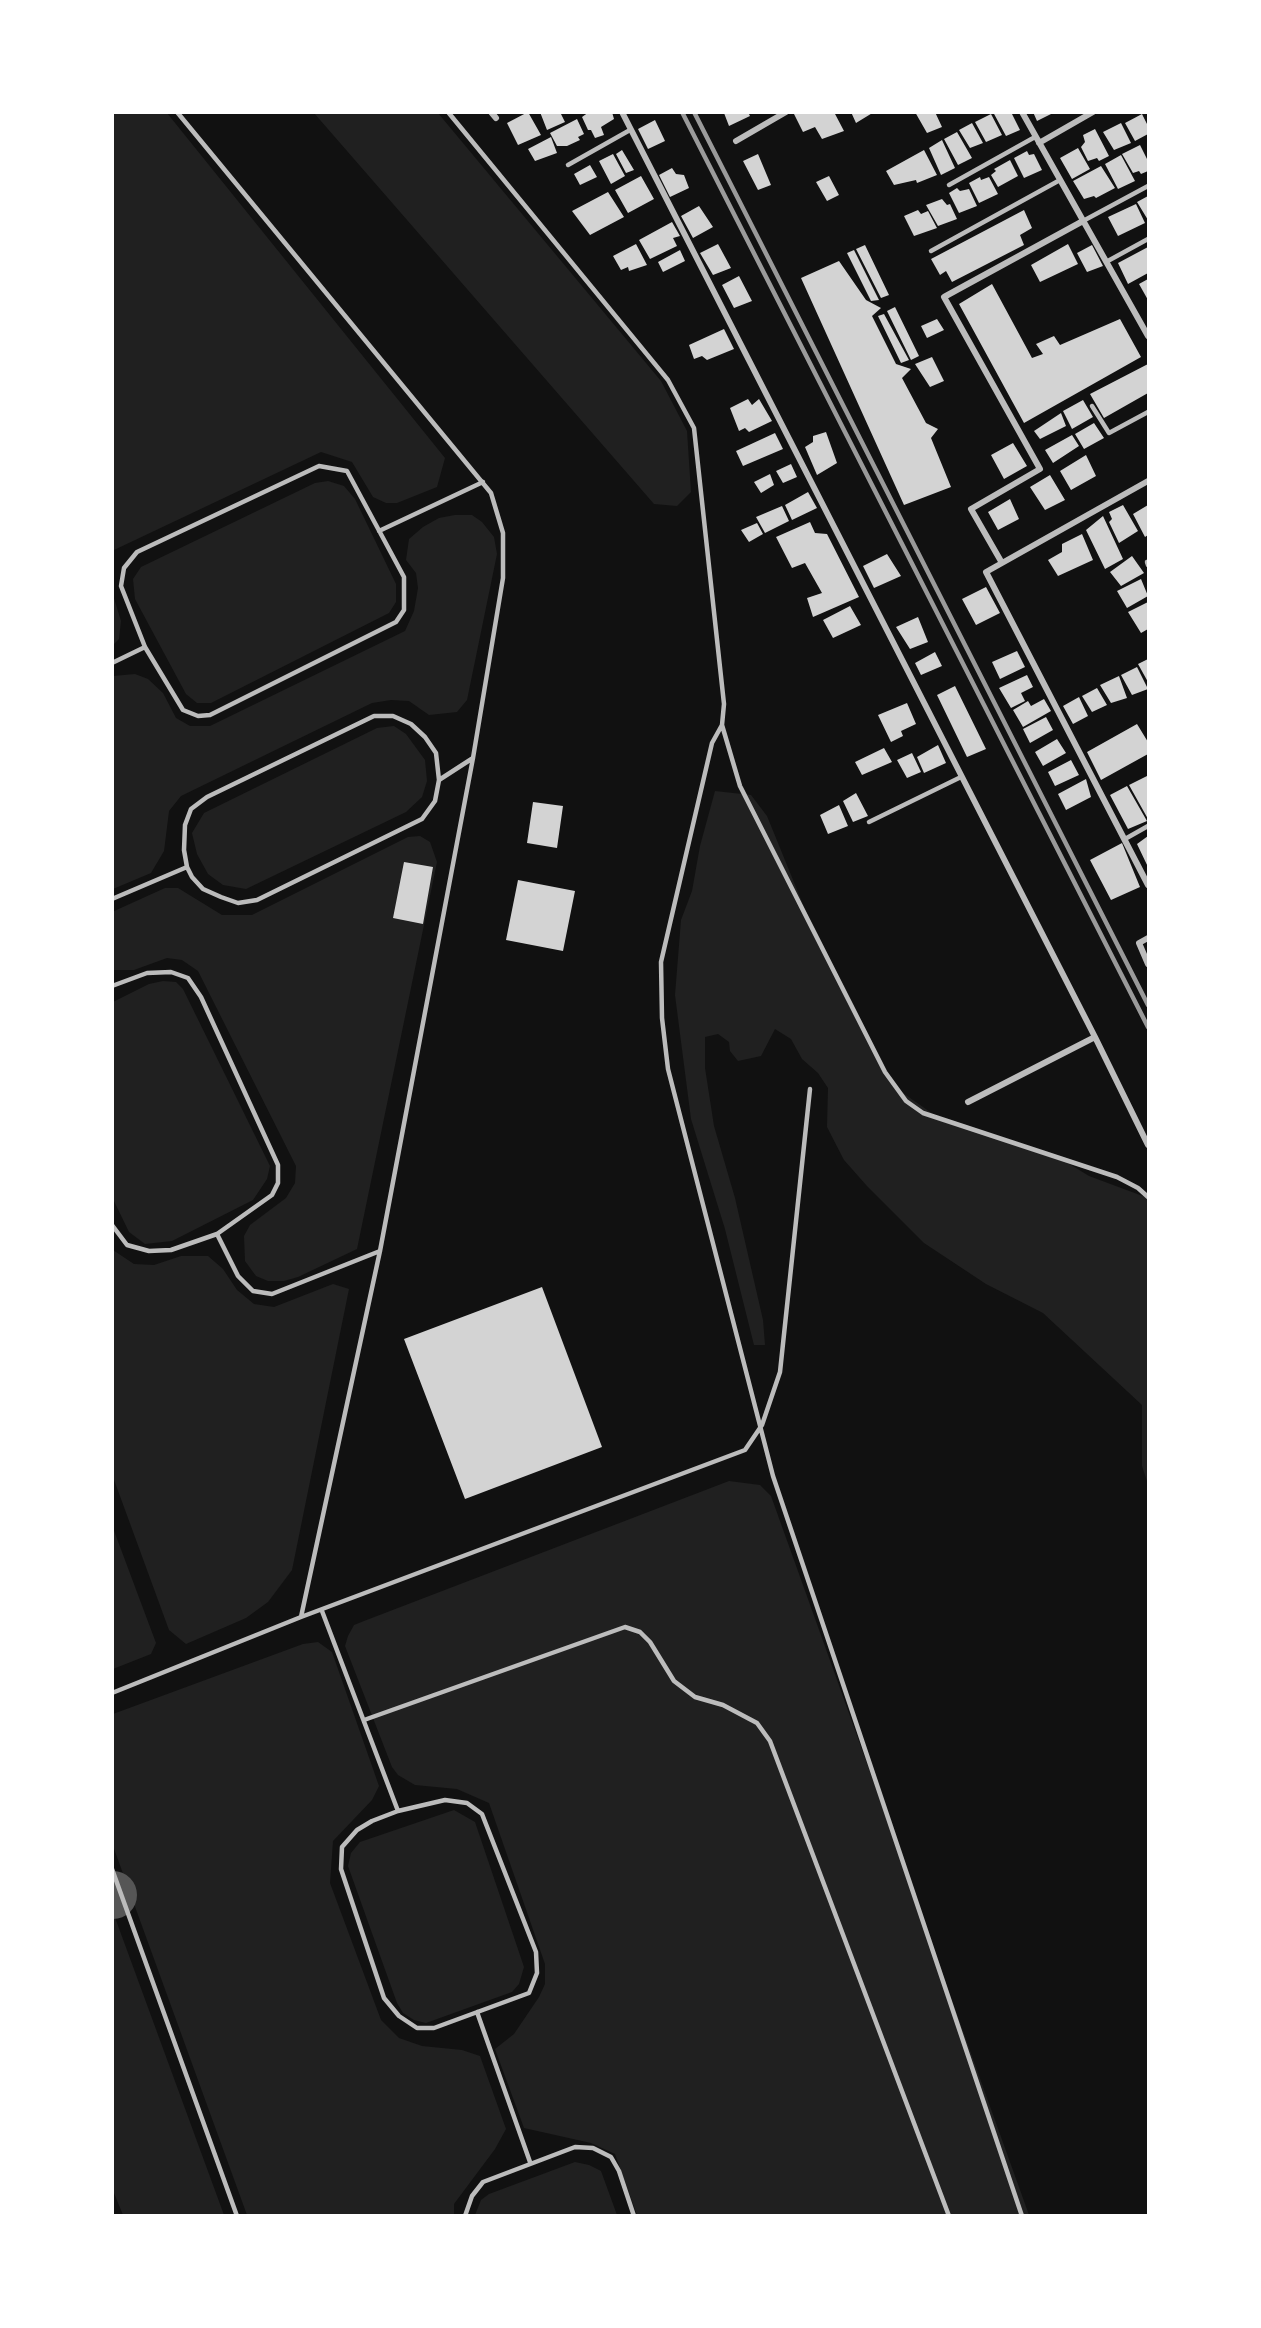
<!DOCTYPE html>
<style>
body{margin:0}
#map{position:relative;width:1261px;height:2328px;overflow:hidden;background:#111;font-family:Mulish,sans-serif}
canvas{display:block}
.frame{position:absolute;inset:0;border:114px solid #fff;pointer-events:none}
</style>
<div id="map">
<canvas width="1261" height="2328"></canvas>
<div class="frame"></div>
</div>
<script>
const ctx = document.querySelector('canvas').getContext('2d');
ctx.lineJoin = 'round';
function paint(path, color) { ctx.fillStyle = color; ctx.fill(path, 'evenodd'); }
const toPath = rows => new Path2D(rows.map(r => 'M' + r).join(''));
function trace(path, color, width, dash) { ctx.strokeStyle = color; ctx.lineWidth = width; ctx.lineCap = dash ? 'butt' : 'round'; ctx.setLineDash(dash || []); ctx.stroke(path); }
const green = toPath([
 [113,112,167,113,445,458,437,487,397,503,386,503,373,497,352,462,321,452,114,550,113,554],
 [314,113,438,113,661,381,687,431,691,492,677,506,654,504],
 [328,481,344,486,355,499,396,584,396,602,389,613,211,703,197,703,186,694,135,599,133,579,141,567,315,483],
 [455,515,472,515,482,522,494,537,497,554,467,700,457,712,429,715,409,701,391,700,372,703,181,796,169,811,164,851,151,873,113,889,113,676,135,674,148,679,163,693,176,718,190,726,210,726,405,631,414,611,418,588,416,573,406,560,409,539,423,527,439,518],
 [113,595,121,621,119,639,113,645],
 [394,726,406,734,425,760,427,781,422,797,406,812,246,889,223,885,208,874,197,854,192,833,204,813,377,728],
 [715,791,751,795,767,816,813,929,893,1086,940,1119,1063,1160,1089,1176,1148,1198,1148,1484,1142,1466,1142,1405,1043,1313,986,1284,924,1243,867,1186,844,1160,827,1127,828,1088,818,1073,802,1059,791,1039,775,1029,761,1056,738,1061,730,1051,729,1042,718,1034,705,1037,705,1068,714,1126,735,1198,763,1320,765,1345,754,1345,725,1229,691,1119,675,995,681,920,692,891,700,846],
 [420,836,430,842,437,862,357,1249,298,1277,284,1281,268,1281,256,1276,245,1261,244,1236,250,1225,286,1198,295,1183,296,1166,198,971,182,960,167,958,134,970,113,970,112,912,165,888,178,888,222,915,252,915,408,837],
 [163,981,176,982,183,989,270,1166,267,1179,253,1200,172,1241,145,1244,129,1232,113,1199,113,1002,149,984],
 [113,1250,134,1264,154,1265,181,1256,208,1256,223,1269,237,1290,254,1304,274,1307,333,1284,349,1289,292,1570,268,1602,246,1618,186,1644,169,1630,113,1477],
 [729,1481,760,1485,771,1496,1029,2215,637,2215,615,2154,591,2143,524,2128,495,2049,514,2034,539,1997,545,1984,545,1964,489,1803,457,1789,415,1785,398,1775,392,1767,345,1646,348,1636,354,1625,364,1621],
 [113,1528,156,1643,151,1654,113,1669],
 [318,1642,332,1652,379,1786,372,1800,333,1841,330,1883,381,2020,399,2038,422,2046,462,2050,480,2056,506,2129,495,2149,454,2204,454,2215,247,2215,113,1846,113,1714,303,1644],
 [454,1810,475,1822,524,1967,519,1984,512,1992,426,2023,414,2020,403,2013,397,2003,348,1866,351,1853,360,1842],
 [113,1912,224,2215,123,2215,112,2188],
 [575,2162,589,2165,601,2171,617,2215,475,2215,481,2200,489,2194]
]);
const taxiway = toPath([
 [112,1895,113,1895]
]);
const building = toPath([
 [528,112,541,135,518,145,507,123],
 [540,112,560,112,565,122,547,130],
 [589,112,612,112,614,119,601,127,604,135,595,138,591,130,588,130,582,117],
 [748,112,750,116,729,126,724,113],
 [796,112,834,112,844,131,822,139,815,127,803,132,794,114],
 [851,112,874,112,856,123],
 [915,112,935,112,942,127,927,133],
 [993,112,1011,112,1020,130,1006,136],
 [1033,112,1055,112,1037,121],
 [991,114,1002,135,986,142,975,122],
 [1142,114,1148,126,1148,134,1135,141,1125,123],
 [577,119,584,134,578,137,580,140,567,146,557,146,550,133],
 [655,120,665,141,648,149,638,129],
 [972,123,983,143,970,148,959,130],
 [1121,123,1131,143,1114,150,1103,132],
 [1095,129,1109,156,1099,161,1097,158,1088,161,1081,147,1085,142,1083,135],
 [957,132,972,158,958,165,944,139],
 [551,137,557,153,535,161,528,149],
 [942,140,955,168,941,175,929,148],
 [1140,145,1148,161,1148,171,1141,174,1139,171,1133,173,1122,154],
 [1078,148,1090,169,1072,179,1060,158],
 [622,150,634,170,626,173,616,154],
 [924,150,937,175,917,183,916,180,894,185,886,171],
 [1027,151,1029,155,1034,154,1042,170,1024,178,1014,158],
 [613,154,625,176,611,184,599,161],
 [758,154,771,185,758,190,743,161],
 [1121,155,1135,181,1118,189,1105,164],
 [1010,160,1018,176,998,187,991,175,996,171,994,169],
 [590,165,597,177,580,185,574,174],
 [1101,166,1115,188,1096,198,1094,196,1084,199,1073,181],
 [672,168,676,174,684,175,689,188,670,197,659,175],
 [641,176,654,199,628,213,615,190],
 [829,176,839,195,827,201,816,182],
 [980,177,981,180,989,177,998,194,979,203,969,183],
 [957,188,960,191,969,189,977,206,959,213,949,193],
 [608,192,624,217,590,235,572,211],
 [1148,196,1148,220,1137,202],
 [942,199,947,205,950,204,957,219,938,226,926,205],
 [1136,204,1145,223,1118,236,1108,217],
 [699,206,713,227,693,238,681,216],
 [918,210,921,214,928,211,937,228,914,236,904,216],
 [1024,210,1032,228,1020,235,1024,245,952,282,946,271,940,275,931,259],
 [672,222,680,236,673,238,677,246,650,259,639,240],
 [636,244,647,265,629,271,628,267,621,270,613,256],
 [718,244,731,268,713,275,700,253],
 [1068,244,1078,264,1040,282,1031,265],
 [865,245,889,295,881,298,856,249],
 [1092,245,1103,266,1087,272,1077,253],
 [1148,247,1148,273,1128,284,1118,263],
 [680,250,685,261,663,272,658,262],
 [854,250,879,300,871,301,847,253],
 [839,261,866,300,881,308,872,316,896,364,911,369,902,378,926,423,938,429,931,438,951,487,904,505,801,278],
 [739,276,752,301,734,308,722,285],
 [1148,279,1148,300,1139,284],
 [992,284,1032,358,1043,354,1036,344,1054,336,1060,345,1120,319,1141,357,1024,423,959,304],
 [895,307,919,356,911,360,887,311],
 [884,314,909,360,901,363,878,316],
 [937,319,944,330,927,338,921,326],
 [724,329,734,349,707,360,702,356,694,359,689,345],
 [932,357,944,381,930,387,915,364],
 [1148,364,1148,393,1104,418,1090,394],
 [748,399,752,405,759,399,772,421,749,432,745,428,739,431,730,408],
 [1083,400,1093,417,1072,429,1063,411],
 [1061,413,1066,426,1040,439,1034,431],
 [1094,423,1104,438,1084,449,1075,434],
 [826,432,837,463,817,475,805,447,813,442,813,436],
 [775,433,783,449,743,466,736,451],
 [1072,435,1079,446,1053,463,1045,450],
 [1013,443,1027,466,1004,479,991,455],
 [1086,455,1096,476,1071,490,1060,471],
 [791,464,797,477,783,483,776,471],
 [770,474,774,485,761,493,754,482],
 [1050,475,1065,500,1045,510,1030,487],
 [808,492,817,508,792,520,785,505],
 [1010,499,1019,519,998,530,988,512],
 [1123,505,1138,531,1119,543,1109,522,1112,519,1109,512],
 [1148,505,1148,535,1145,537,1133,514],
 [782,506,789,521,765,533,756,517],
 [1103,516,1123,559,1105,569,1086,530],
 [810,522,815,533,827,534,859,597,813,617,807,598,822,593,805,563,792,568,776,537],
 [757,523,763,534,749,542,741,530],
 [1082,534,1093,560,1058,576,1048,560,1062,552,1062,544],
 [887,554,901,576,874,588,863,566],
 [1132,556,1144,573,1121,586,1110,572],
 [1141,579,1148,596,1127,608,1117,591],
 [986,587,1000,613,976,625,962,599],
 [1148,602,1148,629,1141,633,1128,612],
 [850,606,861,625,833,638,823,620],
 [918,617,928,642,910,649,896,627],
 [1017,651,1025,667,1000,679,992,662],
 [935,652,942,666,921,675,915,663],
 [1148,659,1148,682,1138,664],
 [1137,667,1148,689,1132,695,1121,675],
 [1027,675,1033,687,1021,693,1025,701,1011,708,999,688],
 [1119,676,1127,698,1111,703,1100,685],
 [955,686,986,749,967,757,937,695],
 [1097,688,1107,705,1092,712,1082,696],
 [1079,697,1088,716,1073,724,1063,706],
 [1044,699,1051,711,1023,727,1013,710,1028,701,1031,706],
 [907,703,916,724,901,731,903,736,891,742,878,715],
 [1046,717,1053,730,1030,743,1023,729],
 [1137,724,1148,742,1148,754,1101,780,1087,752],
 [1057,739,1066,753,1043,766,1035,752],
 [938,745,946,763,924,773,917,757],
 [884,748,892,762,862,775,855,762],
 [912,753,921,772,907,778,897,760],
 [1071,760,1079,775,1055,786,1048,772],
 [1147,776,1148,779,1148,819,1129,785],
 [1086,779,1091,797,1066,810,1058,794],
 [1127,786,1147,821,1128,829,1110,795],
 [856,793,868,816,853,822,843,801],
 [533,802,563,806,557,848,527,843],
 [839,805,848,826,828,834,820,815],
 [1148,836,1148,867,1137,844],
 [1122,843,1140,887,1111,900,1090,860],
 [404,862,433,867,423,924,393,918],
 [518,880,575,891,563,951,506,940],
 [542,1287,602,1447,465,1499,404,1339]
]);
const service = toPath([
 [177,112,491,493,503,533,503,578,473,758,380,1251,301,1617],
 [448,112,668,380,694,428,724,704,722,725,712,743,661,962,662,1018,668,1069,773,1476,1022,2216],
 [568,165,630,130],
 [949,185,1035,137],
 [1083,221,1148,186],
 [931,251,1060,180],
 [1106,262,1148,239],
 [1092,406,1109,433,1148,412],
 [319,466,347,471,404,577,404,610,396,622,210,715,198,716,183,710,145,647,121,586,124,568,137,552,319,466],
 [379,531,483,482],
 [1147,562,1148,565],
 [112,663,145,647],
 [374,716,393,716,411,724,425,737,436,753,439,780,435,801,422,819,257,900,238,903,221,897,203,889,192,877,187,867,184,850,185,825,191,809,207,797,374,716],
 [722,725,740,786,885,1072,906,1101,923,1113,1117,1177,1138,1188,1148,1197],
 [439,780,473,758],
 [869,822,961,777],
 [1125,839,1148,826],
 [112,899,187,867],
 [112,986,147,973,171,972,188,978,201,997,278,1165,278,1183,272,1195,217,1234,171,1250,149,1251,127,1245,112,1225],
 [217,1234,238,1276,253,1291,272,1294,380,1251],
 [322,1611,398,1811],
 [112,1693,301,1617,745,1450,762,1425,780,1372,810,1089],
 [364,1720,625,1627,640,1632,650,1642,674,1681,695,1697,723,1705,757,1723,770,1741,949,2216],
 [445,1800,467,1803,482,1814,536,1952,537,1973,529,1993,434,2028,417,2028,399,2016,384,1998,341,1869,342,1847,357,1830,372,1821,398,1811,445,1800],
 [112,1869,237,2216],
 [477,2012,530,2162],
 [465,2216,472,2196,483,2182,575,2147,593,2148,611,2157,619,2171,634,2216]
]);
const minor = toPath([
 [491,112,496,118],
 [622,112,1095,1037,968,1102],
 [1022,112,1148,336],
 [736,141,786,112],
 [1039,143,1093,112],
 [1148,481,986,572,1148,885],
 [1002,563,971,509,1040,469,944,297,1083,221],
 [1148,938,1139,943,1148,964],
 [1095,1037,1148,1145]
]);
const rail = toPath([
 [682,112,1148,1027],
 [694,112,1148,1005]
]);
paint(green, '#202020');
trace(taxiway, '#565656', 48);
paint(building, '#d3d3d3');
trace(service, '#bcbcbc', 4.5);
trace(minor, '#bcbcbc', 6);
trace(rail, '#9a9a9a', 4.5);
</script>
